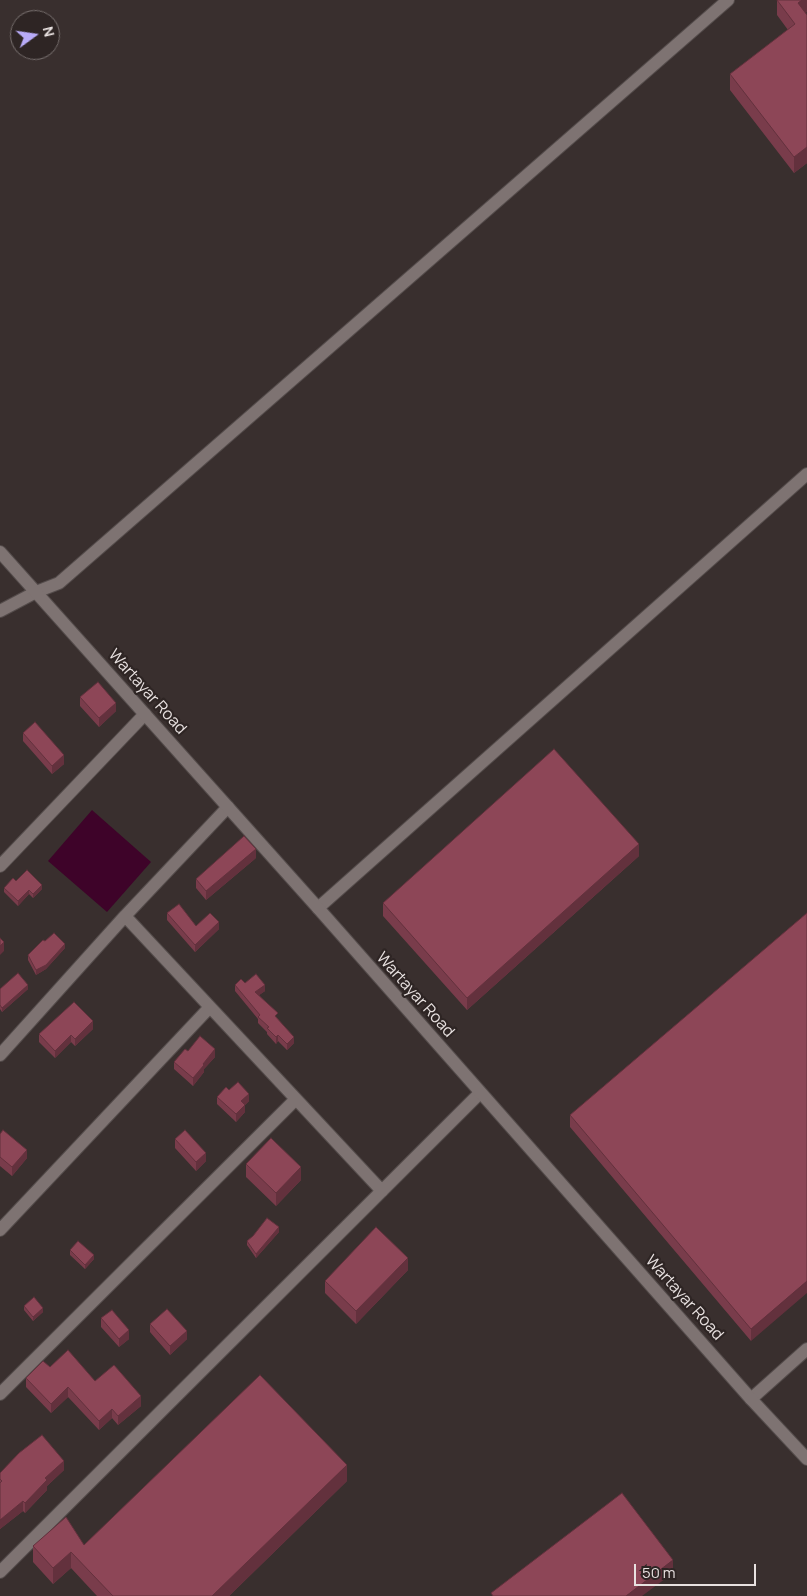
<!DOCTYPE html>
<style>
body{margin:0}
#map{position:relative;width:807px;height:1596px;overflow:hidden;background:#392f2e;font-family:Manrope,sans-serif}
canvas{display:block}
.north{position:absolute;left:10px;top:10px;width:50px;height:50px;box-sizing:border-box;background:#2e2524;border:1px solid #78706f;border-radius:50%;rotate:76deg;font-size:14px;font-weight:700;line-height:20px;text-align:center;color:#e8e1e0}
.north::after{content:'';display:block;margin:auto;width:18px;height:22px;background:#b8abf7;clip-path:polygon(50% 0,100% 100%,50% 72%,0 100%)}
.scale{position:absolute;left:634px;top:1564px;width:122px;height:22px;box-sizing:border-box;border:2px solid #e8e1e0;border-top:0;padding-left:6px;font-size:15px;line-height:18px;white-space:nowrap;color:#e8e1e0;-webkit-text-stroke:4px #2e2524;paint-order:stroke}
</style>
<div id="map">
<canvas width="807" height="1596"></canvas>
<div class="north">N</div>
<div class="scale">50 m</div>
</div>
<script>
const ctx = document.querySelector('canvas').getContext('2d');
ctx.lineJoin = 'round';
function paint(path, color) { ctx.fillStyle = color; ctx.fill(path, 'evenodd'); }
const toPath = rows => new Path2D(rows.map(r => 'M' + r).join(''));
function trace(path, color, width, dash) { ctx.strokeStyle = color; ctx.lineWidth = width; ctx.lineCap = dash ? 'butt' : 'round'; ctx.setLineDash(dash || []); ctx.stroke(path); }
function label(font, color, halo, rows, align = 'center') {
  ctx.font = font + ' Manrope,sans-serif'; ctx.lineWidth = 4.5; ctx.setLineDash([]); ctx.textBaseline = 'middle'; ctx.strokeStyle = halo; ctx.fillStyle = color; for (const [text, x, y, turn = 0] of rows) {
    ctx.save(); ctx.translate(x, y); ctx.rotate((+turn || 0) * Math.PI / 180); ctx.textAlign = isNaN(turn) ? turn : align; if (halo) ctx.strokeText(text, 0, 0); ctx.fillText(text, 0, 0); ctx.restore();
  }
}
const water = toPath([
 [92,810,151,862,107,912,48,861]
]);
const street = toPath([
 [0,611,36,592,59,583,728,0],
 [0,866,145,714],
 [318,908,807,474],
 [125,916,382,1191],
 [0,1055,125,916,228,807],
 [0,1230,210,1007],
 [0,1394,296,1099],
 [751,1399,807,1349],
 [0,1572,480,1093]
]);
const secondary = toPath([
 [0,552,318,908,751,1399,807,1459]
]);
const wall = toPath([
 [777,0,806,13,807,15,807,163,794,173,730,90,730,74,788,30,777,15],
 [80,697,116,711,99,727,80,706],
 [23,733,64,764,52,774,23,741],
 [639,856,467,1010,383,916,383,903],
 [256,858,206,900,196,888,196,879],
 [16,881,42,889,33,898,29,894,18,906,4,892,4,888],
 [167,913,196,926,219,929,195,952,167,920],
 [807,913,751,1341,570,1127,570,1115],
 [45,941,65,948,46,969,36,975,28,960,28,955],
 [245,983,265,991,259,995,278,1019,294,1043,287,1050,278,1041,276,1044,267,1034,267,1032,258,1023,258,1019,235,991,235,985],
 [0,989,28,989,2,1012,0,1009],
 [93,1029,75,1046,71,1042,55,1058,39,1042,39,1034],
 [188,1051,215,1057,204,1069,204,1072,193,1086,174,1069,174,1062],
 [229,1090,249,1101,245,1105,245,1112,236,1122,217,1104,217,1097],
 [0,1134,27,1158,12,1176,0,1166],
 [175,1139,206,1161,196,1171,175,1148],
 [246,1164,301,1180,276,1206,246,1177],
 [279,1232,256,1258,247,1245,247,1241,253,1236],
 [70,1250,94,1259,85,1269,70,1255],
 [408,1270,356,1324,325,1293,325,1281],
 [24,1306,43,1312,33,1321,24,1310],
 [101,1318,129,1339,119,1347,101,1327],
 [150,1324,187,1339,170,1355,150,1332],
 [50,1367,95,1381,141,1406,118,1425,112,1418,99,1430,68,1397,51,1413,26,1387,26,1378],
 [64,1470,47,1486,47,1490,25,1513,23,1511,0,1529,0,1473],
 [347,1481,229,1596,97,1596,71,1568,53,1584,33,1562,33,1546,84,1545]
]);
const shadedWall = toPath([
 [802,0,807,0,807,12,798,19,798,3],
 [807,147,807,163,794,173,794,157],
 [116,703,116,711,99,727,99,718],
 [64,755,64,764,52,774,52,766],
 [639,844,639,856,467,1010,467,998],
 [256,849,256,858,206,900,206,891],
 [42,885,42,889,33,898,33,894],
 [29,890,29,894,18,906,18,901],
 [219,922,219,929,195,952,195,945],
 [4,942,4,951,0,955,0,946],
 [65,944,65,948,46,969,36,975,36,970],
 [28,985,28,989,2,1012,2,1008],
 [265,985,265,991,255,998,255,992],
 [93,1021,93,1029,75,1046,75,1039],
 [71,1035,71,1042,55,1058,55,1051],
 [278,1035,278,1041,276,1044,276,1037],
 [294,1037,294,1043,287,1050,287,1044],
 [215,1049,215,1057,204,1069,204,1072,193,1086,193,1078,203,1064],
 [249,1094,249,1101,245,1105,245,1112,236,1122,236,1114,241,1101],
 [27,1150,27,1158,12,1176,12,1167],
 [206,1153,206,1161,196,1171,196,1162],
 [301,1167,301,1180,276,1206,276,1193],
 [279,1227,279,1232,256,1258,256,1254],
 [94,1255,94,1259,85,1269,85,1265],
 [408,1258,408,1270,356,1324,356,1311],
 [807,1281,807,1293,751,1341,751,1329],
 [43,1308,43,1312,33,1321,33,1317],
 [129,1330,129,1339,119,1347,119,1339],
 [187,1331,187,1339,170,1355,170,1346],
 [68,1387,68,1397,51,1413,51,1404],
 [141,1396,141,1406,118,1425,118,1416],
 [112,1409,112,1418,99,1430,99,1421],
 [64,1461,64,1470,47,1486,47,1490,25,1513,25,1503,45,1478],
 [347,1465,347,1481,229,1596,212,1596],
 [23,1501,23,1511,0,1529,0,1520],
 [71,1552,71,1568,53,1584,53,1568],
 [673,1560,673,1573,642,1596,626,1596]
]);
const building = toPath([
 [777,0,802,0,798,3,807,15,807,147,794,157,730,74,795,24,777,0],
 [98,682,116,703,99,718,80,697,98,682],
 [35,722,64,755,52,766,23,733,35,722],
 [554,749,639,844,467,998,383,903,554,749],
 [244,836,256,849,206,891,196,879,244,836],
 [27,870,42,885,33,894,29,890,18,901,4,888,13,878,16,881,27,870],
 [179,904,196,926,210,913,219,922,195,945,167,913,179,904],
 [807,913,807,1281,751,1329,570,1115,807,913],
 [54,933,65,944,46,965,36,970,28,955,43,940,45,941,54,933],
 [0,938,4,942,0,946,0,938],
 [18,973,28,985,2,1008,0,1005,0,989,18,973],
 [256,974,265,985,255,992,278,1013,275,1016,294,1037,287,1044,278,1035,276,1037,267,1028,269,1027,258,1017,260,1015,235,985,241,979,245,983,256,974],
 [74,1002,93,1021,75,1039,71,1035,55,1051,39,1034,74,1002],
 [200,1036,215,1049,203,1064,204,1065,193,1078,174,1062,185,1049,188,1051,200,1036],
 [238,1082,249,1094,241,1101,245,1105,236,1114,217,1097,226,1087,229,1090,238,1082],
 [3,1130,27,1150,12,1167,0,1157,0,1134,3,1130],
 [185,1130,206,1153,196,1162,175,1139,185,1130],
 [271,1138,301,1167,276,1193,246,1164,271,1138],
 [267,1218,279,1227,256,1254,247,1241,253,1236,267,1218],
 [376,1227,408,1258,356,1311,325,1281,376,1227],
 [78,1241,94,1255,85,1265,70,1250,78,1241],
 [34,1297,43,1308,33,1317,24,1306,34,1297],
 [167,1309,187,1331,170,1346,150,1324,167,1309],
 [112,1310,129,1330,119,1339,101,1318,112,1310],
 [68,1350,95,1381,114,1365,141,1396,118,1416,112,1409,99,1421,68,1387,51,1404,26,1378,43,1361,50,1367,68,1350],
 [260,1375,347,1465,212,1596,113,1596,71,1552,53,1568,33,1546,66,1517,84,1545,260,1375],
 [42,1435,64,1461,45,1478,47,1480,25,1503,23,1501,0,1520,0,1483,2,1481,0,1479,0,1473,19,1453,42,1435],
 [622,1493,673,1560,626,1596,493,1596,491,1593,622,1493]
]);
const streetNames = [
 ["Wartayar Road",147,692,48],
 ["Wartayar Road",415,995,48],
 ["Wartayar Road",684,1298,48]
];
paint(water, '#3e0329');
trace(street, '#544c4b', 14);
trace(secondary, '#544c4b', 14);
trace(street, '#7e7372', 12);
trace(secondary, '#7e7372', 12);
paint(wall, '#793c4b');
paint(shadedWall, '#63313d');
paint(building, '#8d4657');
trace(building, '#63313d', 1);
label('16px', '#e8e1e0', '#2e2524', streetNames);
</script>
